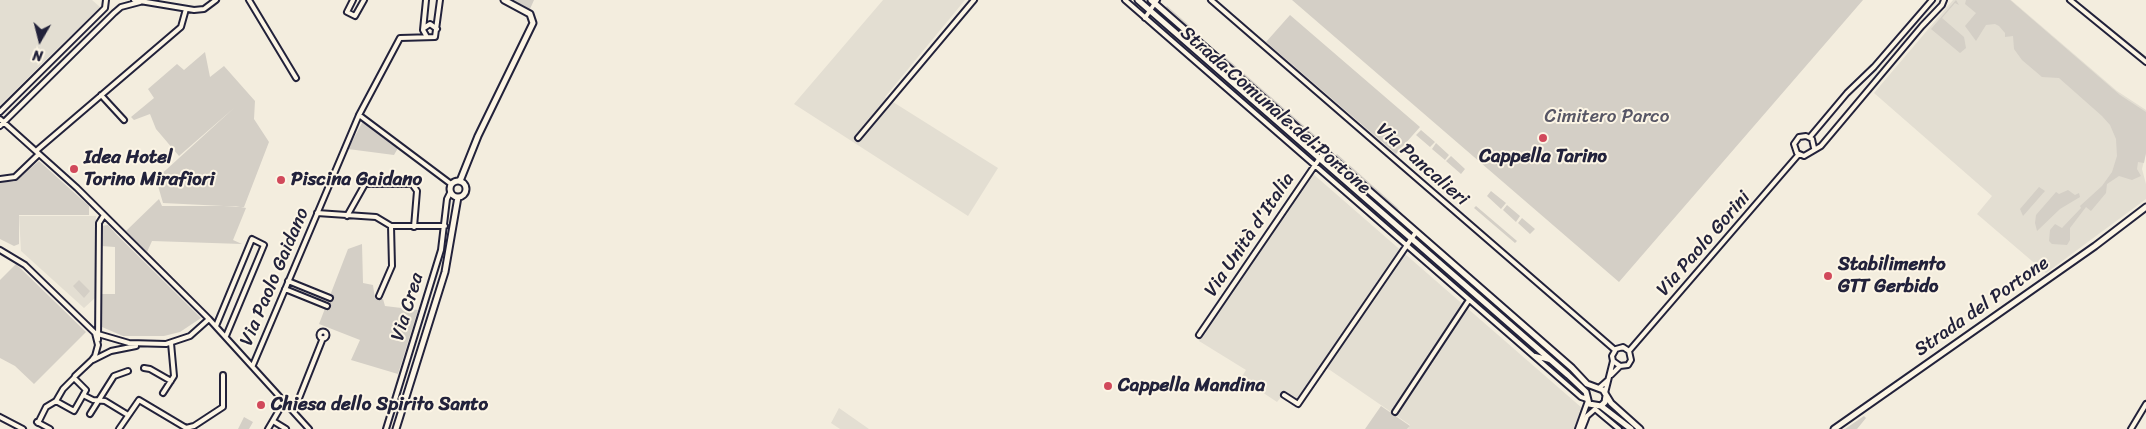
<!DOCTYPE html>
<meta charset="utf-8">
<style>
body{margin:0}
#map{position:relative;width:2146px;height:429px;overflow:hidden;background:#f3edde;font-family:Sriracha,sans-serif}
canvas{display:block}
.north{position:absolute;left:15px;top:15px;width:50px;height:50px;-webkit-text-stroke:4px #fcf5e5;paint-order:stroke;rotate:188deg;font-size:14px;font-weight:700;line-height:20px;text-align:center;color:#22223b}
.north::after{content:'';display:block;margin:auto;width:18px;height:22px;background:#22223b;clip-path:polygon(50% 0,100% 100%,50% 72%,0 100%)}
</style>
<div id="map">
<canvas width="2146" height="429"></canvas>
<div class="north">N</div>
</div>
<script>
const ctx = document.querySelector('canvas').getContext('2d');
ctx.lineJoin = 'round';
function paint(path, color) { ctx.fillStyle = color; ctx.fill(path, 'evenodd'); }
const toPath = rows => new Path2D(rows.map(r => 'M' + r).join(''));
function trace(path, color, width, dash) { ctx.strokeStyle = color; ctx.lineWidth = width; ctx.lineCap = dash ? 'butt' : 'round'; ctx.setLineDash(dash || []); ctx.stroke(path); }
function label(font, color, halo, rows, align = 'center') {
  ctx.font = font + ' Sriracha,sans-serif'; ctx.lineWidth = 4; ctx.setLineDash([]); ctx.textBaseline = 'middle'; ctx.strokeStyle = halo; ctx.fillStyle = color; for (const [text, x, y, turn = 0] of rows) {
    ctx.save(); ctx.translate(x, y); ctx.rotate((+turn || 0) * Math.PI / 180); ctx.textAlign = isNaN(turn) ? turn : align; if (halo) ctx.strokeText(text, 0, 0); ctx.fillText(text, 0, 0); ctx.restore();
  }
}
const built = toPath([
 [0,0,92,0,100,7,0,105],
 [883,0,965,0,885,97,998,168,968,216,794,104],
 [1953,0,2011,0,2117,91,2146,110,2146,153,2142,169,2146,184,2146,199,2046,273,1977,214,1992,196,1874,93],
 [1312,173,1582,408,1575,429,1408,429,1410,425,1327,368,1299,408,1281,397,1277,402,1241,378,1246,370,1199,341],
 [19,216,96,216,96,297,84,308,21,251],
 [839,408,869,429,840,429,831,423]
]);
const green = toPath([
 [513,0,534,0,530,9],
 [1292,0,1863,0,1619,282],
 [1956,0,1959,5,1955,3,1942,18,1964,37,1966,48,1960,53,1931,29],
 [1966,0,2010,0,2120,95,2146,112,2146,153,2144,163,2138,162,2137,169,2141,176,2132,180,2119,176,2107,184,2106,193,2091,211,2086,207,2070,228,2070,240,2067,245,2052,244,2049,241,2050,230,2055,224,2062,228,2081,208,2080,206,2102,186,2112,172,2117,156,2116,139,2110,125,2102,116,2059,78,2042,77,2022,60,2014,49,2013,36,2005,37,2005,33,1999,26,1995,24,1986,25,1976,41,1965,26,1976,13,1965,4],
 [1167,6,1191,27,1186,27,1164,9],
 [1290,15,1420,127,1396,154,1266,42],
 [1155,21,1182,42,1308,151,1305,154],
 [1176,29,1192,39,1311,143,1313,146,1311,148],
 [205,52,210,77,224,66,255,101,254,119,269,142,244,207,163,203,156,179,234,108,179,156,156,129,150,114,134,120,131,117,154,98,148,89,177,64,184,70],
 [1224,56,1318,138,1316,141,1225,62],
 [363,121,398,148,394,155,348,149],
 [1421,130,1435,142,1430,147,1416,135],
 [1436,143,1449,155,1445,160,1432,149],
 [1411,149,1453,186,1451,188,1409,151],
 [1337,154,1400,210,1392,206,1335,157],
 [1451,156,1465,169,1461,174,1446,161],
 [39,161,89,206,89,215,19,215,19,244,14,246,0,239,0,182,14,182],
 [1339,181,1378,212,1386,223,1385,224],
 [2039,187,2045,191,2023,216,2020,209],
 [1361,189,1376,200,1406,226,1403,228],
 [2068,190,2075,195,2079,193,2080,197,2060,209,2037,231,2035,223,2036,215,2056,192,2059,194],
 [1491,191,1506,203,1501,209,1487,196],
 [159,199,162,206,236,206,246,208,233,240,242,244,152,241,147,252,126,231],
 [1507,205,1520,216,1516,222,1503,210],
 [1476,206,1517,241,1515,243,1474,208],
 [1522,218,1535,229,1530,234,1518,223],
 [108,225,116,234,201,318,180,332,164,336,123,336,102,327,102,294,115,294,115,247,101,246,101,226],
 [362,244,363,283,373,285,375,299,383,299,385,306,418,310,398,374,351,360,360,340,319,324,348,249],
 [1429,260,1441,268,1541,355,1531,351],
 [16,264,86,332,34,384,15,366,0,358,0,280],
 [1450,268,1467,279,1575,373,1538,346],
 [79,280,90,291,84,298,73,286],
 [1381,406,1410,426,1407,429,1365,429],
 [1864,416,1866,418,1857,429,1845,429],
 [244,417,253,422,249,429,238,429]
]);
const street = toPath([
 [134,0,194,10,204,9,216,0],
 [249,0,296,78],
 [353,0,347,12,355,16,364,0],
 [426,0,423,30,427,37],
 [1125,0,1581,397,1587,399],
 [1211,0,1615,350],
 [2070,0,2146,62],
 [1145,18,1157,0],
 [424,28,430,24,437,29],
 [101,95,124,120],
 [0,112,105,8,106,0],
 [359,115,451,184],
 [0,119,77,188,209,319,309,429],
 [0,126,114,13,121,7,140,2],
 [1810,137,1847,93,1874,67,1932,0],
 [858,138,974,0],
 [1814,148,1812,139,1806,136,1799,137,1794,144,1797,153,1804,156,1821,146,1922,26,1942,5,1944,0],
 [36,151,181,27,186,9],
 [0,179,15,177,39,154],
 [317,213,376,217,391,226,445,226],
 [347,216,365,184,412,184,417,191,414,227],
 [0,250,25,265,95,333,98,345,95,356,92,360,75,376,74,378,63,389,56,401,74,411,86,390,74,378],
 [288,281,330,298],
 [285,289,327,306],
 [379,296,392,266,391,226],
 [216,326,252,239,264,245,226,336],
 '319.5 335a3.5 3.5 0 1 1 7 0a3.5 3.5 0 1 1-7 0Z',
 [98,334,129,343,166,344,190,336,209,319],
 [1199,335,1324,152],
 [98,340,99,223,104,215],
 [1629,351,1799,154],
 [1535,356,1550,360],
 [93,360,111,351,136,346],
 [253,365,359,115,400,38,435,37,440,0],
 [144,368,150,369,171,381],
 [1611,375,1620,366,1628,365,1631,360,1629,351,1623,347,1616,349,1612,356,1613,361,1620,366],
 [1599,388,1608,380],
 [163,393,174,376,171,343],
 [1605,393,1613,361],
 [83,395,93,400,105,401,128,415],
 [1284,395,1298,404,1416,232],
 [1595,409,1619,429],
 [294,411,323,338],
 [1395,412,1469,300],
 [90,414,114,376,128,371],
 [0,417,23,429],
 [273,421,286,429],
 [37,422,50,429],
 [38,423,46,407,56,401],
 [119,429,139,400,186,428,194,426,223,407,223,375],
 [268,429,285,400],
 [386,429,441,250,447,199,450,193],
 [1578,429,1588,401],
 [1582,429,1587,416,1595,409],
 [2131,429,2146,404]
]);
const secondary = toPath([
 [1138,0,1568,375,1586,392,1589,404,1601,406,1605,402,1606,396],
 [1151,0,1572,368,1587,384,1603,390,1611,403,1640,429],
 '450 189a8 8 0 1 1 16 0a8 8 0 1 1-16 0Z',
 [460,181,478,136,533,23,530,14,504,0],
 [1601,406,1631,429],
 [396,429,445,272,458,197],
 [1834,429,2095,246,2146,207]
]);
const markers = [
 [1543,138,5,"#d1495b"],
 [74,169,5,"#d1495b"],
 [281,180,5,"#d1495b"],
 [1828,276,5,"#d1495b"],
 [1108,386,5,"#d1495b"],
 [261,405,5,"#d1495b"]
];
const streetNames = [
 ["Strada Comunale del Portone",1275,111,41],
 ["Via Pancalieri",1422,165,41],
 ["Via Unità d'Italia",1250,235,-56],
 ["Via Paolo Gorini",1704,244,-49],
 ["Via Paolo Gaidano",275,277,-67],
 ["Via Crea",408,307,-73],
 ["Strada del Portone",1982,307,-35]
];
const parkNames = [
 ["Cimitero Parco",1607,117]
];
const poiNames = [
 ["Cappella Tarino",1543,157,"center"],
 ["Idea Hotel",84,158],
 ["Torino Mirafiori",84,180],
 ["Piscina Gaidano",291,180],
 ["Stabilimento",1838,265],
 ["GTT Gerbido",1838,287],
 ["Cappella Mandina",1118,386],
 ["Chiesa dello Spirito Santo",271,405]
];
paint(built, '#e3ded2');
paint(green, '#d4cfc6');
trace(street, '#22223b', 8);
trace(secondary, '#22223b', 9);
trace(street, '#fcf5e5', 4);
trace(secondary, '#fcf5e5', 5);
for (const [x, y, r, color] of markers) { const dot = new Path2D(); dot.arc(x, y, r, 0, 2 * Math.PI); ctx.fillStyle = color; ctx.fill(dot); trace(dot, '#fcf5e5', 2); }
label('19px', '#22223b', '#fcf5e5', streetNames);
label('19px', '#575665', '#fcf5e5', parkNames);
label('bold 19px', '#22223b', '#fcf5e5', poiNames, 'left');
</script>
